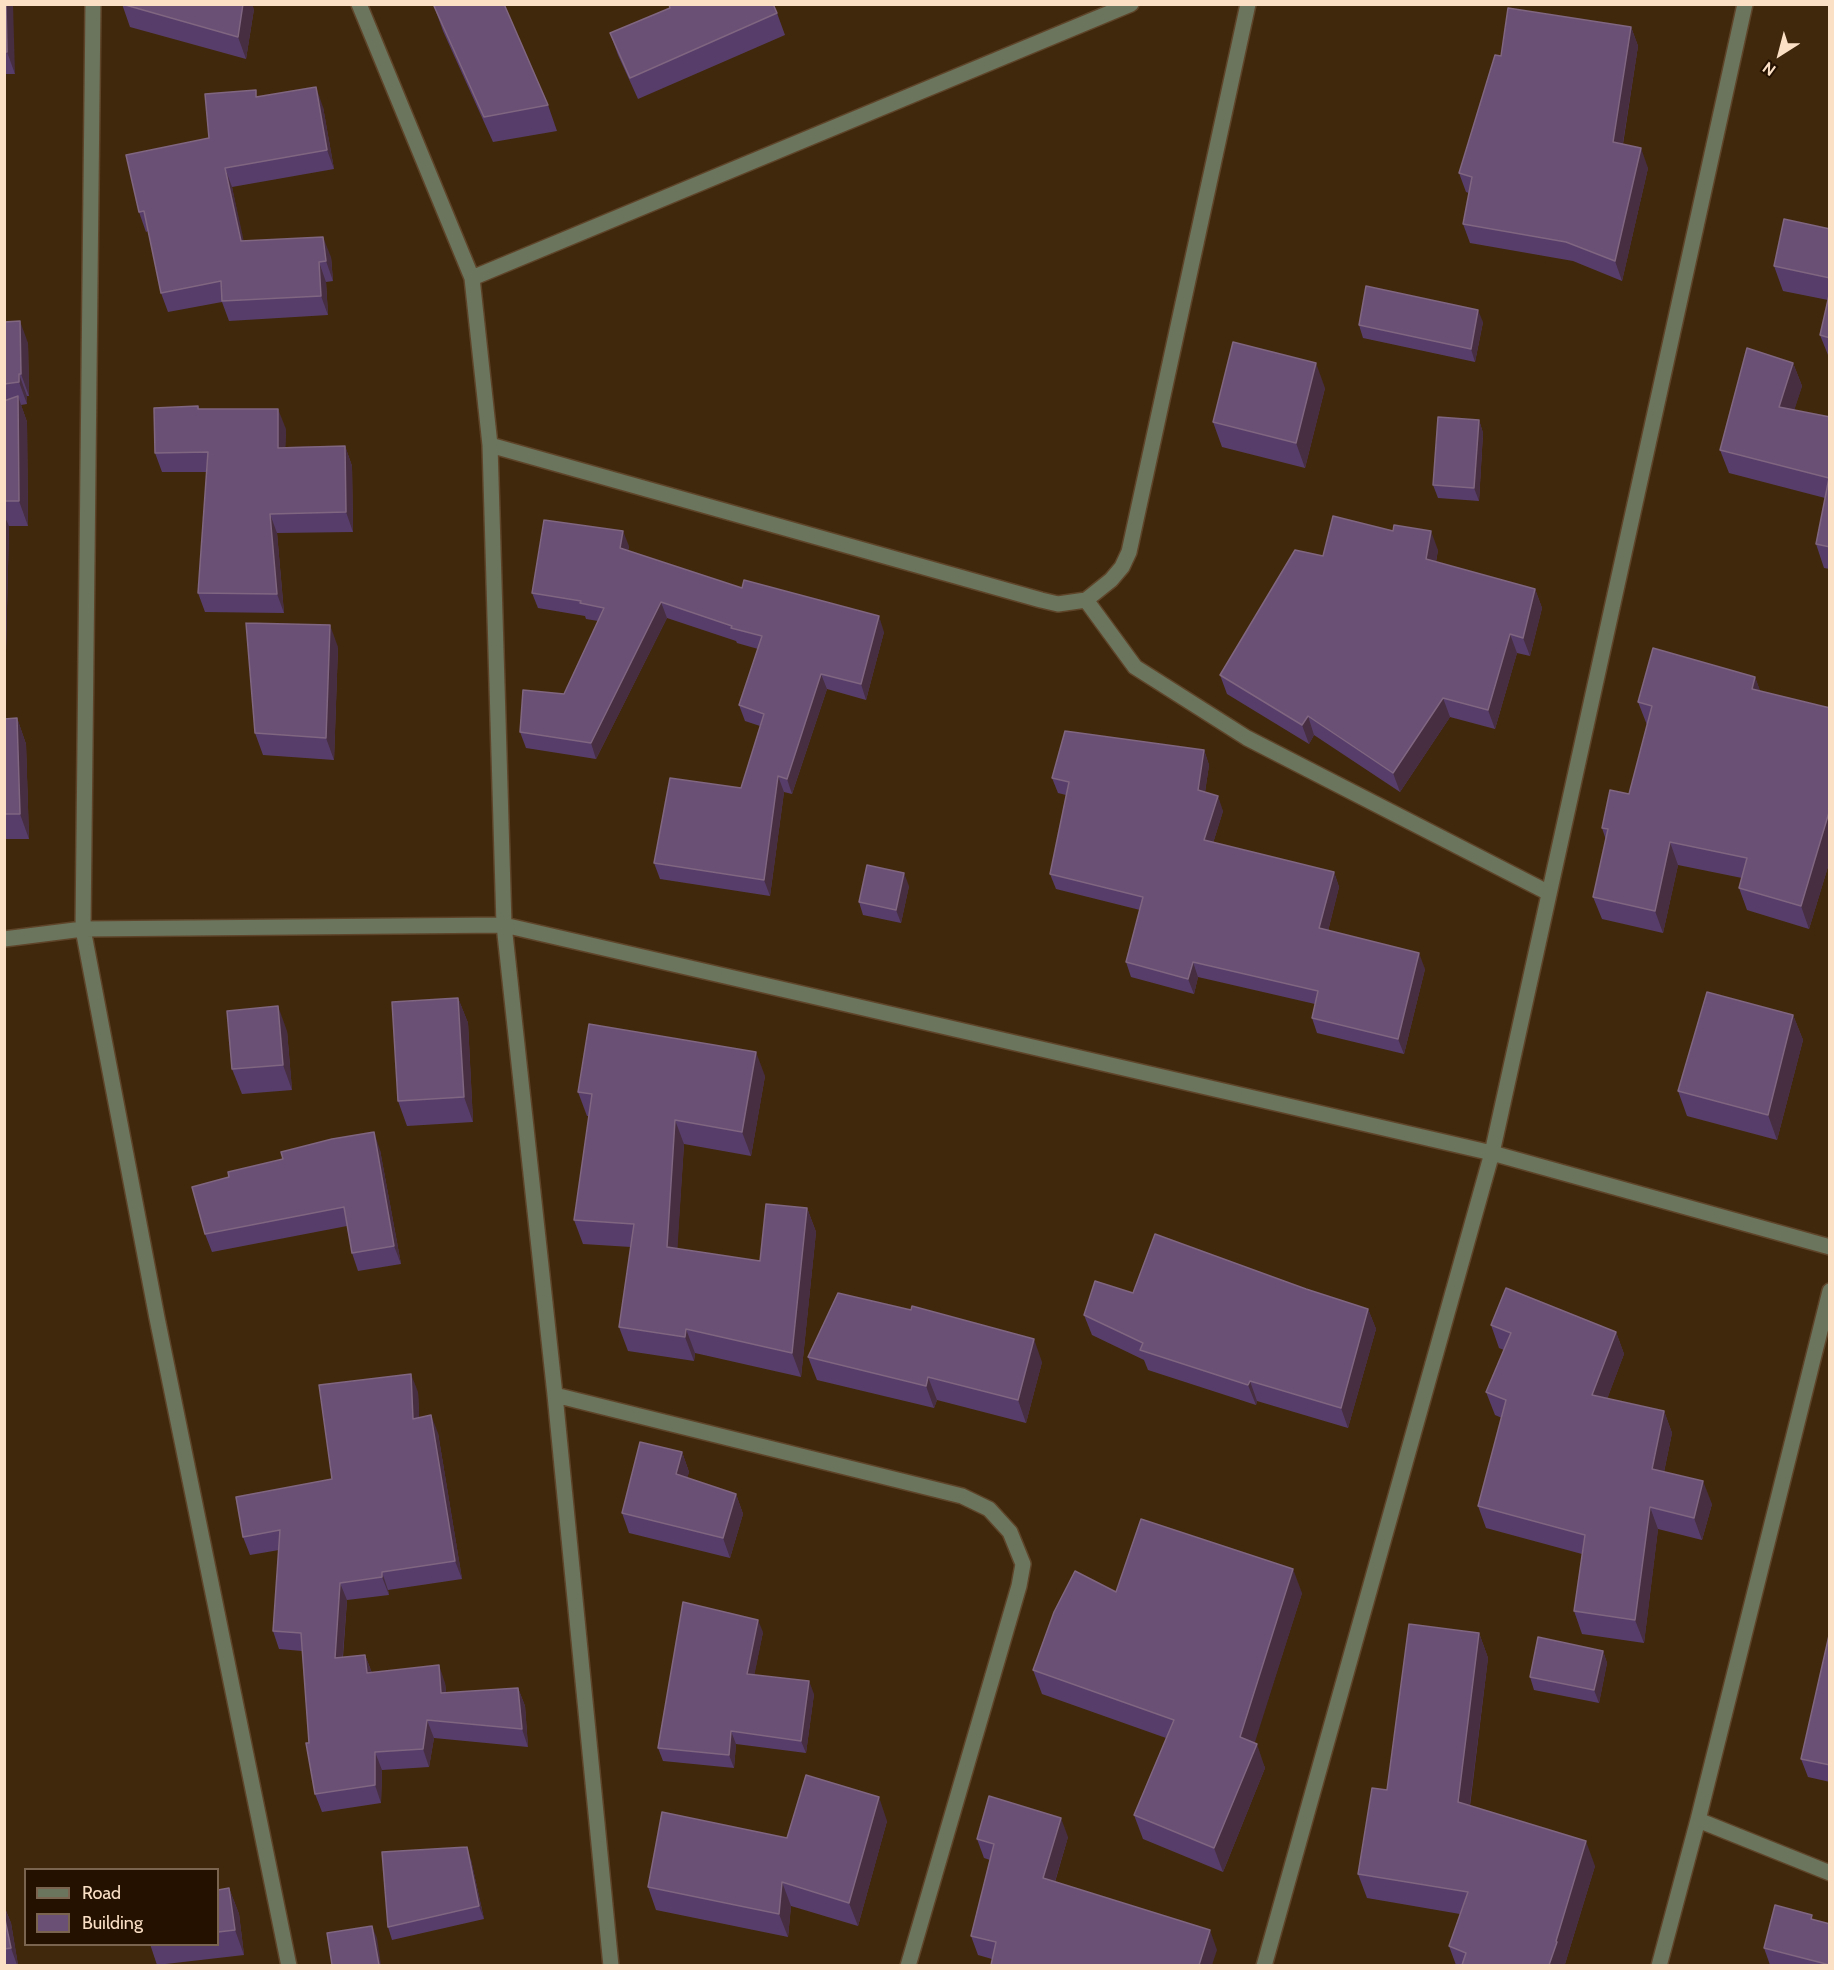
<!DOCTYPE html>
<style>
body{margin:0}
#map{position:relative;width:1834px;height:1970px;overflow:hidden;background:#40280c;font-family:Cabin,sans-serif}
canvas{display:block}
.frame{position:absolute;inset:0;border:6px solid #fbe0c6;pointer-events:none}
.legend{position:absolute;left:24px;top:1868px;width:195px;height:78px;box-sizing:border-box;background:#241100;border:2px solid #7a644f;margin:0;padding:8px 10px;list-style:none;font-size:18px;color:#fbe0c6}
.legend li{display:flex;align-items:center;gap:12px;height:30px}
.legend b{width:30px;border:2px solid #7a644f}
.north{position:absolute;left:1750px;top:24px;width:60px;height:60px;-webkit-text-stroke:4px #241100;paint-order:stroke;rotate:216deg;font-size:16px;font-weight:700;line-height:24px;text-align:center;color:#fbe0c6}
.north::after{content:'';display:block;margin:auto;width:21px;height:27px;background:#fbe0c6;clip-path:polygon(50% 0,100% 100%,50% 72%,0 100%)}
</style>
<div id="map">
<canvas width="1834" height="1970"></canvas>
<div class="frame"></div>
<ul class="legend">
<li><b style="height:8px;background:#6b755d"></b>Road</li>
<li><b style="height:16px;background:#695074"></b>Building</li>
</ul>
<div class="north">N</div>
</div>
<script>
const ctx = document.querySelector('canvas').getContext('2d');
ctx.lineJoin = 'round';
const toPath = rows => new Path2D(rows.map(r => 'M' + r).join(''));
function trace(path, color, width, dash) { ctx.strokeStyle = color; ctx.lineWidth = width; ctx.lineCap = dash ? 'butt' : 'round'; ctx.setLineDash(dash || []); ctx.stroke(path); }
function paint(path, color) { ctx.fillStyle = color; ctx.fill(path, 'evenodd'); }
const minor = toPath([
 [93,4,83,929,157,1318,289,1966],
 [359,4,472,278,490,445,504,925,555,1395,611,1966],
 [472,278,1131,4],
 [490,445,1041,600,1058,604,1086,600,1111,580,1122,567,1129,552,1248,4],
 [1086,600,1135,667,1247,738,1549,893],
 [4,939,83,929,504,925,1492,1153,1830,1247],
 [555,1395,962,1496,989,1509,1010,1532,1023,1564,1019,1586,908,1966],
 [1698,1820,1830,1873],
 [1264,1966,1492,1153,1745,4],
 [1659,1966,1698,1820,1830,1291]
]);
const wall = toPath([
 [4,4,15,74,4,74],
 [122,4,254,9,246,59,130,27],
 [669,4,777,13,785,35,638,99,618,55,610,33,670,8],
 [434,6,548,105,557,131,493,142,443,31],
 [1631,27,1638,46,1623,144,1648,168,1622,281,1573,261,1470,243,1463,224,1469,193,1466,192,1459,173,1501,56],
 [258,96,323,107,334,169,232,187,243,241,331,257,333,281,326,282,328,315,229,321,222,302,168,312,161,293,148,231,146,232,139,212,209,138],
 [1830,229,1830,360,1820,335,1828,300,1783,291,1774,266],
 [4,322,28,343,29,396,27,396,27,404,21,405,27,422,28,526,9,526,5,693],
 [1483,322,1475,362,1363,338,1359,325],
 [1793,363,1802,386,1794,410,1830,417,1830,569,1824,568,1816,544,1825,498,1729,473,1720,450],
 [1325,388,1305,468,1222,447,1213,422],
 [198,406,199,409,286,429,285,447,345,446,352,466,353,532,277,533,284,613,205,612,198,593,207,472,162,472,155,453],
 [1479,420,1483,433,1479,501,1438,498,1433,485],
 [629,546,628,551,742,588,884,632,866,700,827,689,792,794,784,792,770,896,660,879,654,863,741,788,760,726,745,721,739,705,758,649,737,643,736,641,667,618,596,759,526,748,520,732,564,694,598,621,586,619,585,616,538,608,532,593],
 [1438,550,1436,562,1535,589,1542,608,1530,656,1517,653,1495,729,1450,717,1400,792,1314,735,1309,744,1227,694,1220,675],
 [338,647,334,760,263,755,255,733],
 [1755,677,1760,691,1830,708,1830,860,1809,929,1747,910,1739,888,1742,878,1678,865,1663,933,1602,919,1593,897,1606,840,1602,828,1629,794,1647,725,1638,702],
 [17,718,26,744,29,839,4,839,4,719],
 [1204,750,1209,765,1205,792,1223,811,1213,843,1334,872,1339,887,1328,931,1425,969,1404,1054,1317,1033,1312,1018,1315,1004,1198,977,1194,994,1131,977,1126,962,1140,910,1056,889,1050,874,1066,795,1058,793,1052,778],
 [909,886,901,923,863,915,859,902],
 [458,998,468,1023,473,1122,407,1126,398,1101],
 [1793,1015,1803,1040,1777,1140,1687,1116,1678,1091],
 [287,1031,292,1090,242,1094,232,1069],
 [765,1076,751,1156,684,1144,677,1249,760,1261,807,1208,816,1232,801,1377,695,1353,694,1361,628,1351,619,1327,631,1247,583,1244,574,1220,589,1116,587,1116,578,1092],
 [380,1150,401,1264,358,1271,352,1253,347,1226,212,1252,205,1234],
 [1306,1289,1368,1309,1376,1329,1348,1428,1257,1401,1256,1405,1148,1370,1144,1360,1092,1335,1084,1315,1133,1293],
 [1491,1325,1616,1332,1624,1354,1607,1399,1664,1411,1672,1433,1664,1472,1712,1504,1702,1540,1658,1529,1644,1643,1582,1634,1574,1611,1582,1554,1486,1528,1478,1506,1502,1418,1495,1415,1486,1392,1504,1350,1499,1348],
 [808,1357,1042,1362,1026,1423,937,1400,934,1408,817,1380],
 [418,1392,419,1417,438,1433,462,1579,388,1590,389,1595,347,1600,343,1657,365,1655,372,1673,445,1683,446,1693,518,1688,525,1706,528,1747,434,1738,429,1767,382,1770,381,1803,322,1812,315,1794,309,1743,302,1651,279,1649,273,1631,279,1550,250,1555,243,1537,332,1479],
 [682,1452,689,1472,687,1478,736,1494,743,1514,730,1558,629,1533,622,1513],
 [1116,1592,1302,1593,1254,1743,1265,1768,1223,1872,1143,1839,1134,1815,1166,1738,1042,1694,1033,1670],
 [1830,1631,1830,1782,1808,1777,1801,1759],
 [763,1632,754,1675,814,1694,806,1753,736,1744,734,1768,663,1761,658,1748],
 [1479,1633,1488,1658,1470,1806,1595,1866,1565,1964,1566,1965,1456,1965,1449,1946,1460,1914,1367,1898,1358,1874,1387,1790],
 [1603,1651,1607,1663,1599,1703,1534,1690,1530,1677],
 [887,1821,858,1926,791,1906,788,1937,656,1910,648,1887,787,1838],
 [1068,1837,1055,1882,1217,1950,992,1959,978,1955,971,1936,990,1860,984,1858,977,1839],
 [471,1860,484,1919,392,1940,388,1927],
 [229,1888,239,1914,244,1955,157,1965,150,1944,218,1944,218,1890],
 [4,1906,11,1923,18,1965,4,1965],
 [1814,1920,1830,1965,1770,1965,1764,1948]
]);
const shadedWall = toPath([
 [6,4,13,4,15,74,7,52],
 [243,4,252,4,254,9,246,59,238,37],
 [1631,27,1638,46,1620,161,1613,142],
 [316,87,323,107,334,169,327,150],
 [1641,148,1648,168,1622,281,1615,261],
 [225,168,232,187,248,260,241,241],
 [323,237,331,257,333,281,326,261],
 [319,262,326,282,328,315,321,296],
 [1478,310,1483,322,1475,362,1471,349],
 [20,321,28,343,29,396,21,374],
 [1316,363,1325,388,1305,468,1296,443],
 [1793,363,1802,386,1788,430,1779,407],
 [19,374,27,396,27,404,19,382],
 [18,396,27,422,28,526,19,501],
 [278,409,286,429,285,467,278,448],
 [1479,420,1483,433,1479,501,1474,488],
 [345,446,352,466,353,532,346,512],
 [270,514,277,533,284,613,277,594],
 [4,515,9,526,5,693,4,693],
 [623,531,629,546,625,564,620,548],
 [1431,531,1438,550,1433,578,1426,559],
 [1535,589,1542,608,1530,656,1523,638],
 [661,602,667,618,596,759,591,743],
 [879,616,884,632,866,700,861,684],
 [330,625,338,647,334,760,326,738],
 [1510,634,1517,653,1495,729,1488,710],
 [821,674,827,689,792,794,787,779],
 [1755,677,1763,699,1752,689],
 [1443,698,1450,717,1400,792,1393,773],
 [1308,716,1314,735,1309,744,1302,725],
 [17,718,26,744,29,839,20,814],
 [1204,750,1209,765,1203,805,1198,790],
 [778,776,784,792,770,896,764,880],
 [1218,796,1223,811,1209,856,1204,840],
 [1830,809,1830,860,1809,929,1801,906],
 [1670,842,1678,865,1663,933,1655,911],
 [1334,872,1339,887,1325,943,1319,928],
 [904,873,909,886,901,923,896,910],
 [1419,953,1425,969,1404,1054,1398,1039],
 [1193,962,1198,977,1194,994,1188,979],
 [458,998,468,1023,473,1122,464,1097],
 [278,1006,287,1031,292,1090,283,1065],
 [1793,1015,1803,1040,1777,1140,1768,1115],
 [756,1052,765,1076,751,1156,742,1132],
 [675,1120,684,1144,676,1271,667,1247],
 [374,1132,380,1150,401,1264,394,1246],
 [807,1208,816,1232,801,1377,792,1353],
 [1368,1309,1376,1329,1348,1428,1341,1408],
 [686,1329,695,1353,694,1361,685,1337],
 [1616,1332,1624,1354,1600,1418,1592,1395],
 [1034,1339,1042,1362,1026,1423,1018,1400],
 [411,1374,418,1392,420,1436,413,1419],
 [928,1377,937,1400,934,1408,926,1386],
 [1250,1381,1257,1401,1256,1405,1248,1385],
 [1664,1411,1672,1433,1660,1491,1652,1469],
 [431,1415,438,1433,462,1579,455,1561],
 [682,1452,689,1472,683,1494,676,1474],
 [1703,1481,1712,1504,1702,1540,1694,1518],
 [736,1494,743,1514,730,1558,723,1538],
 [1650,1507,1658,1529,1644,1643,1635,1620],
 [1293,1569,1302,1593,1249,1761,1240,1737],
 [382,1572,388,1590,389,1595,382,1577],
 [340,1583,347,1600,341,1676,335,1658],
 [758,1620,763,1632,752,1687,747,1674],
 [1479,1633,1488,1658,1467,1827,1458,1802],
 [1603,1651,1607,1663,1599,1703,1594,1690],
 [365,1655,372,1673,367,1673],
 [439,1665,445,1683,448,1711,441,1693],
 [809,1681,814,1694,806,1753,801,1741],
 [518,1688,525,1706,528,1747,522,1729],
 [427,1720,434,1738,429,1767,423,1749],
 [731,1731,736,1744,734,1768,729,1755],
 [1257,1744,1265,1768,1223,1872,1214,1848],
 [375,1752,382,1770,381,1803,375,1785],
 [879,1797,887,1821,858,1926,849,1903],
 [1061,1818,1068,1837,1050,1898,1043,1878],
 [1586,1841,1595,1866,1565,1964,1566,1965,1549,1965],
 [467,1847,471,1860,484,1919,479,1906],
 [782,1882,791,1906,788,1937,779,1914],
 [229,1888,239,1914,244,1955,235,1930],
 [4,1906,11,1923,18,1965,17,1965,11,1948,4,1915],
 [372,1926,377,1938,381,1965,379,1965],
 [1210,1930,1217,1950,1212,1965,1199,1965]
]);
const building = toPath([
 [4,4,6,4,7,52,4,52,4,4],
 [122,4,243,4,238,37,122,4],
 [438,4,504,4,548,105,484,117,434,6,438,4],
 [669,4,773,4,777,13,630,78,610,33,670,8,669,4],
 [1508,8,1631,27,1613,142,1641,148,1615,261,1566,242,1463,224,1472,177,1459,173,1495,55,1501,56,1508,8],
 [316,87,327,150,225,168,241,241,323,237,326,261,319,262,321,296,222,301,221,281,161,293,144,211,139,212,126,155,209,138,205,94,256,90,256,97,316,87],
 [1784,219,1830,229,1830,278,1774,266,1784,219],
 [1366,286,1478,310,1471,349,1359,325,1366,286],
 [1830,291,1830,338,1820,335,1830,291],
 [20,321,21,374,19,374,19,382,4,384,4,322,20,321],
 [1233,342,1316,363,1296,443,1213,422,1233,342],
 [1747,348,1793,363,1779,407,1830,417,1830,547,1816,544,1829,478,1720,450,1747,348],
 [18,396,19,501,4,501,4,401,18,396],
 [198,406,198,409,278,409,278,448,345,446,346,512,270,514,277,594,198,593,208,452,155,453,154,408,198,406],
 [1438,417,1479,420,1474,488,1433,485,1438,417],
 [1333,516,1393,531,1394,525,1431,531,1426,559,1535,589,1523,638,1510,634,1488,710,1443,698,1393,773,1308,716,1302,725,1220,675,1295,550,1323,556,1333,516],
 [544,520,623,531,620,548,742,588,744,580,879,616,861,684,821,674,787,779,778,776,764,880,654,863,670,778,741,788,764,714,739,705,762,636,731,628,732,626,661,602,591,743,520,732,523,690,564,694,604,608,580,603,581,601,532,593,544,520],
 [246,623,330,625,326,738,255,733,246,623],
 [1653,648,1755,677,1752,689,1830,708,1830,809,1801,906,1739,888,1747,858,1670,842,1655,911,1593,897,1608,829,1602,828,1610,790,1629,794,1652,706,1638,702,1653,648],
 [17,718,20,814,4,814,4,719,17,718],
 [1065,731,1204,750,1198,790,1218,796,1204,840,1334,872,1319,928,1419,953,1398,1039,1312,1018,1318,991,1193,962,1188,979,1126,962,1143,897,1050,874,1069,782,1052,778,1065,731],
 [867,865,904,873,896,910,859,902,867,865],
 [1707,992,1793,1015,1768,1115,1678,1091,1707,992],
 [458,998,464,1097,398,1101,392,1002,458,998],
 [278,1006,283,1065,232,1069,227,1011,278,1006],
 [589,1024,756,1052,742,1132,675,1120,667,1247,760,1261,766,1204,807,1208,792,1353,686,1329,685,1337,619,1327,634,1224,574,1220,592,1094,578,1092,589,1024],
 [374,1132,394,1246,352,1253,344,1207,205,1234,192,1187,229,1177,228,1172,283,1159,281,1152,332,1139,374,1132],
 [1155,1234,1306,1289,1368,1309,1341,1408,1250,1381,1248,1385,1140,1350,1143,1343,1084,1315,1095,1281,1133,1293,1155,1234],
 [1506,1288,1616,1332,1592,1395,1664,1411,1652,1469,1703,1481,1694,1518,1650,1507,1635,1620,1574,1611,1585,1535,1478,1506,1506,1400,1486,1392,1511,1333,1491,1325,1506,1288],
 [838,1293,911,1310,912,1306,1034,1339,1018,1400,928,1377,926,1386,808,1357,838,1293],
 [411,1374,413,1419,431,1415,455,1561,382,1572,382,1577,340,1583,335,1658,365,1655,367,1673,439,1665,441,1693,518,1688,522,1729,427,1720,423,1749,375,1752,375,1785,315,1794,306,1743,309,1743,301,1633,273,1631,280,1530,243,1537,236,1497,332,1479,319,1385,411,1374],
 [640,1442,682,1452,676,1474,736,1494,723,1538,622,1513,640,1442],
 [1141,1519,1293,1569,1240,1737,1257,1744,1214,1848,1134,1815,1174,1720,1033,1670,1054,1612,1075,1571,1116,1592,1141,1519],
 [683,1602,758,1620,747,1674,809,1681,801,1741,731,1731,729,1755,658,1748,683,1602],
 [1409,1624,1479,1633,1458,1802,1586,1841,1556,1941,1557,1942,1549,1965,1462,1965,1466,1953,1449,1946,1468,1892,1358,1874,1372,1788,1387,1790,1409,1624],
 [1830,1631,1830,1765,1801,1759,1830,1631],
 [1538,1637,1603,1651,1594,1690,1530,1677,1538,1637],
 [806,1775,879,1797,849,1903,782,1882,779,1914,648,1887,662,1812,787,1838,806,1775],
 [989,1796,1061,1818,1043,1878,1210,1930,1199,1965,991,1965,996,1942,971,1936,994,1844,977,1839,989,1796],
 [467,1847,479,1906,388,1927,382,1852,467,1847],
 [229,1888,235,1930,218,1932,218,1890,229,1888],
 [1775,1905,1812,1915,1811,1919,1830,1924,1830,1965,1764,1948,1775,1905],
 [4,1915,11,1948,4,1949,4,1915],
 [372,1926,379,1965,332,1965,327,1933,372,1926]
]);
trace(minor, '#5e452a', 18);
trace(minor, '#6b755d', 15);
paint(wall, '#573e6a');
paint(shadedWall, '#472e40');
paint(building, '#695074');
trace(building, '#806681', 1.5);
</script>
